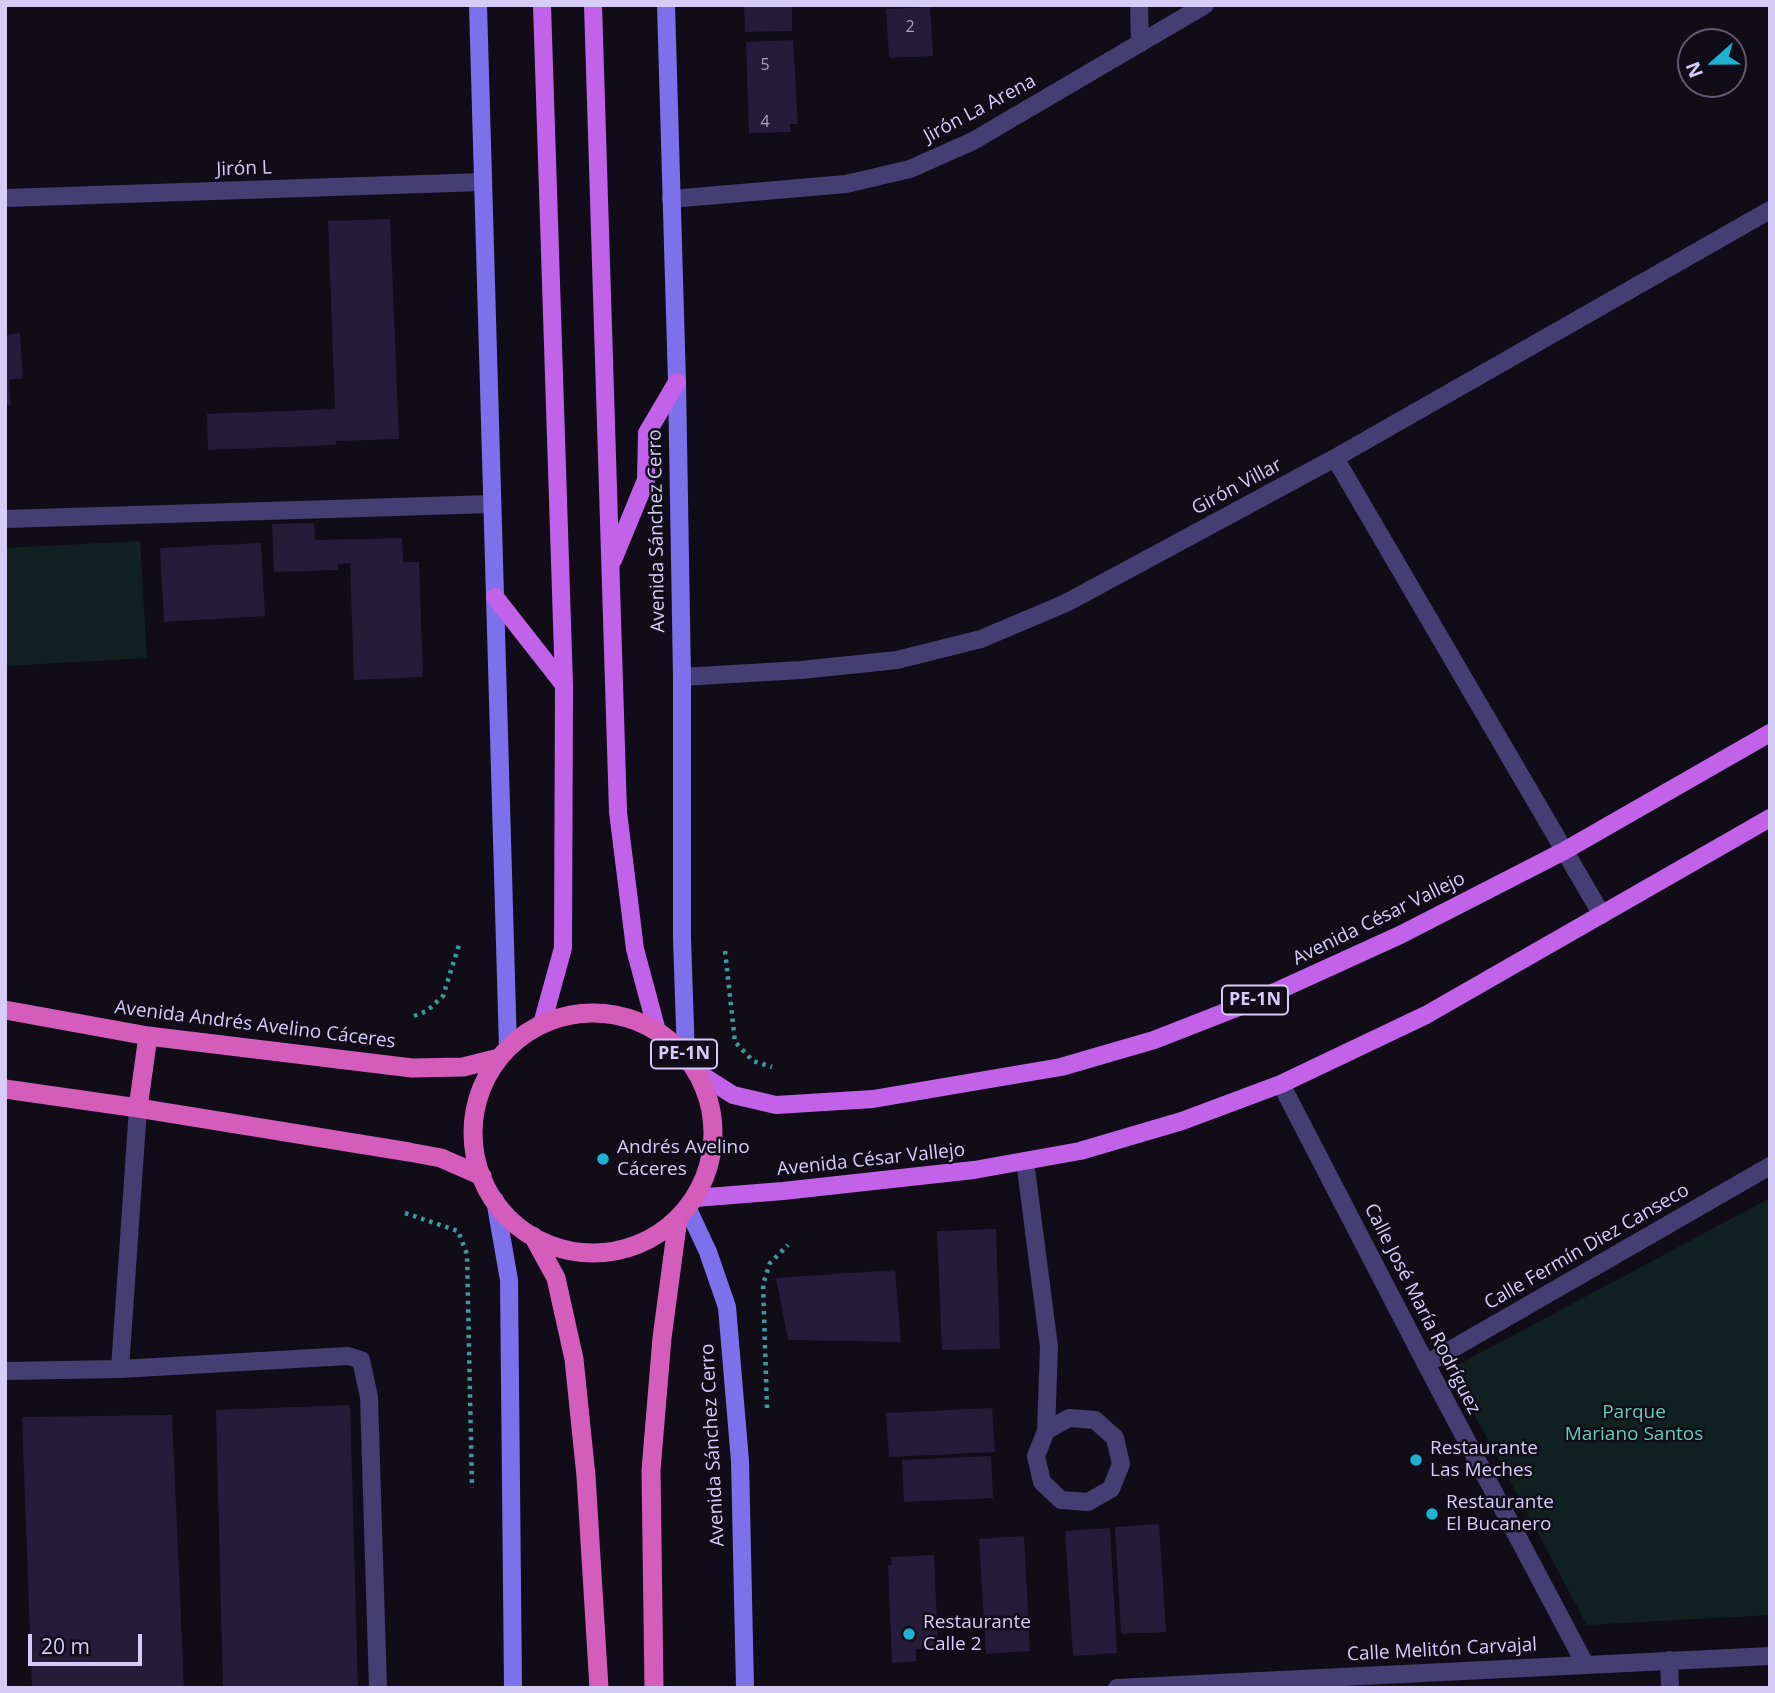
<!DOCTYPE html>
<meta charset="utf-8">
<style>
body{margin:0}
#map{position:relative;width:1775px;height:1693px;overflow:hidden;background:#100d19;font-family:"Open Sans",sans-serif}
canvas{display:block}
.frame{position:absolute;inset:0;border:7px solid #d5ccf8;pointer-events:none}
.north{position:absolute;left:1677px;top:28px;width:70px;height:70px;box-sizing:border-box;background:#100d19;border:2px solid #5f5972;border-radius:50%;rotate:249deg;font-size:19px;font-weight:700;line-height:28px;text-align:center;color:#d5ccf8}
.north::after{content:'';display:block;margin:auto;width:24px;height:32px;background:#1eb1d2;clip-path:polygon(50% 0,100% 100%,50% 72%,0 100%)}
.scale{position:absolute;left:28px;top:1634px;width:114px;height:32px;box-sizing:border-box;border:4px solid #d5ccf8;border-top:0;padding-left:9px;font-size:21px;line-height:24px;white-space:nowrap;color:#d5ccf8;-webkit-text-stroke:5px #100d19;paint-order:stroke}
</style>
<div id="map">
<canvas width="1775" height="1693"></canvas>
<div class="frame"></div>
<div class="north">N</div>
<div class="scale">20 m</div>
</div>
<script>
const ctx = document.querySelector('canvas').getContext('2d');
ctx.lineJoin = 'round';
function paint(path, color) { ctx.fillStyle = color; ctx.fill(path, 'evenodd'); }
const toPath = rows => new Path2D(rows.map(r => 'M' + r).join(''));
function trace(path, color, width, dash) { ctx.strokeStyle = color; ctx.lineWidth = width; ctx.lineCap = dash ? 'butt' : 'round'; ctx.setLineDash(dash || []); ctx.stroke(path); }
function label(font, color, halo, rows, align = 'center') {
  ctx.font = font + ' "Open Sans",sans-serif'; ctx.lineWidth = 5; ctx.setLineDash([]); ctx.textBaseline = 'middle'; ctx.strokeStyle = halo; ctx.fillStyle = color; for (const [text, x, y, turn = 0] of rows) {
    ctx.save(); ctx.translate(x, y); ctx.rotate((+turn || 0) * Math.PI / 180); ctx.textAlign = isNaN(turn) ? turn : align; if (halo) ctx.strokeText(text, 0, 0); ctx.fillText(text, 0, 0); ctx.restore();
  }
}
const green = toPath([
 [140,541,147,658,5,666,5,548],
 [1770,1198,1770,1615,1587,1625,1450,1369]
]);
const building = toPath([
 [744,5,792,5,792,31,745,32],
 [930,7,933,56,889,58,886,9],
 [793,40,798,124,790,124,791,132,749,133,746,42],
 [390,219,399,439,336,441,336,445,208,450,207,414,335,409,328,221],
 [20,333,23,378,9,380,11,405,5,405,5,335],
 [314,523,315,540,402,538,403,562,419,562,423,677,354,680,350,563,338,564,338,570,274,572,272,524],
 [261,543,265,616,164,622,160,548],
 [996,1229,1000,1349,942,1350,937,1231],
 [895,1270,901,1342,788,1340,776,1278],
 [350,1405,358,1688,223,1688,216,1410],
 [992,1408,995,1452,889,1457,886,1413],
 [172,1415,184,1688,32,1688,22,1417],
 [991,1456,993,1498,904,1502,902,1460],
 [1159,1524,1166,1632,1121,1634,1115,1527],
 [1110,1528,1117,1653,1073,1656,1065,1531],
 [1024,1536,1030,1651,986,1654,979,1539],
 [934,1555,938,1648,916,1649,916,1661,892,1663,888,1565,892,1565,891,1557]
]);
const path = toPath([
 [725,951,735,1042,753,1061,772,1067],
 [414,1016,427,1011,443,996,459,945],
 [405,1213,458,1231,467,1254,472,1488],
 [767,1408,763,1284,770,1263,788,1245]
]);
const service = toPath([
 [120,1369,138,1108],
 [5,1371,120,1369,348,1356,361,1360,369,1397,378,1688]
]);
const minor = toPath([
 [1139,5,1140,43],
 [5,198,483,182],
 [1335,458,1602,915],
 [5,519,492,504],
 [682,677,801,670,897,660,981,639,1066,603,1335,458,1770,210],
 [1281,1084,1426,1364,1585,1664],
 [1025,1161,1049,1347,1046,1431,1036,1456,1042,1482,1061,1500,1088,1502,1111,1489,1121,1464,1115,1438,1095,1420,1069,1418,1046,1431],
 [1426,1364,1770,1166],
 [1669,1660,1670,1688],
 [1117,1688,1770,1656]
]);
const tertiary = toPath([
 [671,199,846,184,910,169,973,141,1205,5]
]);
const secondary = toPath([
 [478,5,508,1048],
 [666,5,677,382,682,677,682,938,686,1057],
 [495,1200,509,1280,513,1688],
 [687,1207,708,1252,727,1307,740,1461,745,1688]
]);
const primary = toPath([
 [593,5,618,812,635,949,657,1031],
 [613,560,646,480,647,433,677,382],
 [495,597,564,685],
 [542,1024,563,948,564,685,542,5],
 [697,1072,733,1095,776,1105,873,1099,1061,1067,1154,1040,1264,997,1400,935,1564,851,1770,733],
 [695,1198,783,1191,974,1170,1080,1151,1182,1121,1281,1084,1426,1015,1770,818]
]);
const trunk = toPath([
 [5,1010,148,1036,412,1068,463,1067,499,1058],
 '473 1133a120 120 0 1 1 240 0a120 120 0 1 1-240 0Z',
 [5,1089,138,1108,409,1152,441,1158,482,1176],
 [138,1108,148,1036],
 [533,1236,556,1278,574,1359,586,1476,599,1688],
 [654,1688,651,1470,662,1338,678,1218]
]);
const markers = [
 [603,1159,7,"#1eb1d2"],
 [1416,1460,7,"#1eb1d2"],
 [1432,1514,7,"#1eb1d2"],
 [909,1634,7,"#1eb1d2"]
];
const numberNames = [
 ["2",910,27],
 ["5",765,65],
 ["4",765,122]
];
const shields = [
 [1255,1000,66],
 [684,1054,66]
];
const shieldNames = [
 ["PE-1N",1255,1000],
 ["PE-1N",684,1054]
];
const streetNames = [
 ["Jirón La Arena",980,109,-28],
 ["Jirón L",244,169,-2],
 ["Girón Villar",1237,487,-28],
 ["Avenida Sánchez Cerro",657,531,-91],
 ["Avenida César Vallejo",1379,919,-26],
 ["Avenida Andrés Avelino Cáceres",255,1025,7],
 ["Avenida César Vallejo",871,1160,-6],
 ["Calle Fermín Diez Canseco",1587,1247,-30],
 ["Calle José María Rodríguez",1422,1309,63],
 ["Avenida Sánchez Cerro",713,1445,-93],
 ["Calle Melitón Carvajal",1442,1650,-3]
];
const poiNames = [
 ["Andrés Avelino",617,1148],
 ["Cáceres",617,1170],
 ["Restaurante",1430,1449],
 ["Las Meches",1430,1471],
 ["Restaurante",1446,1503],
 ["El Bucanero",1446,1525],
 ["Restaurante",923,1623],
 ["Calle 2",923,1645]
];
const parkNames = [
 ["Parque",1634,1413],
 ["Mariano Santos",1634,1435]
];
paint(green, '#112122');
paint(building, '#241c38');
trace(path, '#3c9a9c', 4.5, [3.5, 5]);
trace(service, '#453e72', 18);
trace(minor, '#453e72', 18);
trace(tertiary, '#453e72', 18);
trace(secondary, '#7e70eb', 18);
trace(primary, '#c262e9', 18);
trace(trunk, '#d45dbc', 19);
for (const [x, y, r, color] of markers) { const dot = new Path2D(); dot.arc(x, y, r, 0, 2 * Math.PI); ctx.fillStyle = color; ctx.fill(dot); trace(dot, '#100d19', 2.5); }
label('16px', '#a9a0c8', null, numberNames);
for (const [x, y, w] of shields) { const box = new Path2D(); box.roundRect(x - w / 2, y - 14.5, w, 29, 5); ctx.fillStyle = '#100d19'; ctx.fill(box); trace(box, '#d5ccf8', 2); }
label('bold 18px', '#d5ccf8', null, shieldNames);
label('19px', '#d5ccf8', '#100d19', streetNames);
label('19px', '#d5ccf8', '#100d19', poiNames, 'left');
label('19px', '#64ccbb', '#100d19', parkNames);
</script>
